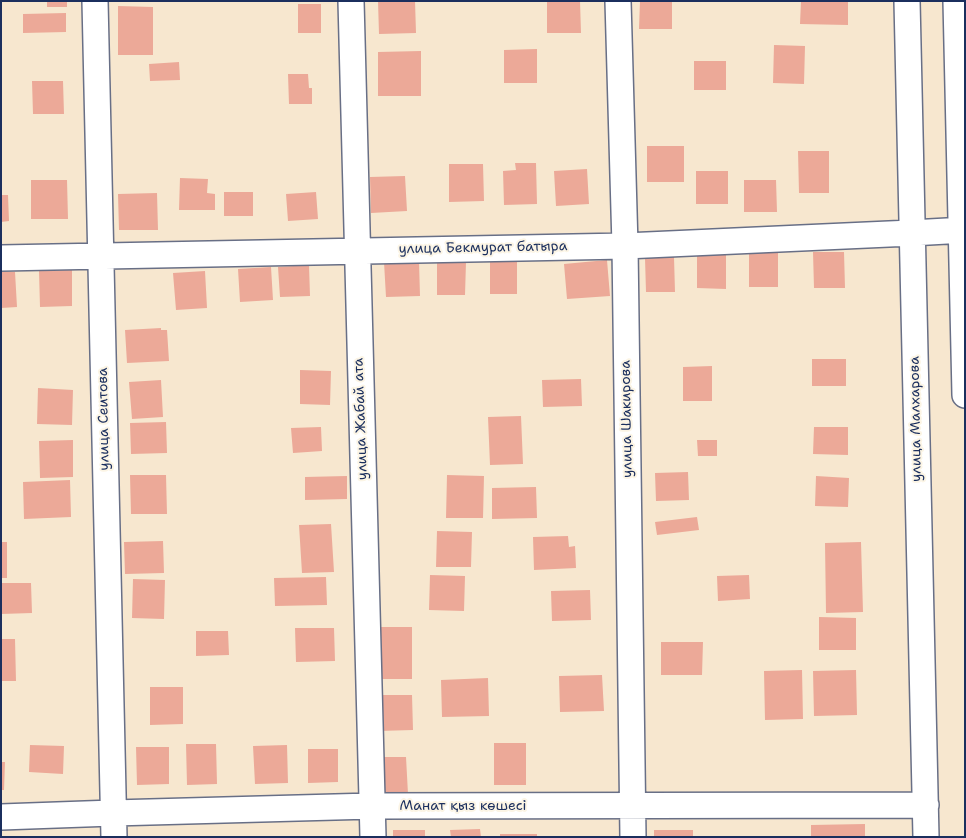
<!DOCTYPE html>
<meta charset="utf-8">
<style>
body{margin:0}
#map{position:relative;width:966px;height:838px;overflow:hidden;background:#f7e7cf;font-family:"Shantell Sans",sans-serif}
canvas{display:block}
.frame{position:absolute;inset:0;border:2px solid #1b2f5e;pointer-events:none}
</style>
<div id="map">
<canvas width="966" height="838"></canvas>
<div class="frame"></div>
</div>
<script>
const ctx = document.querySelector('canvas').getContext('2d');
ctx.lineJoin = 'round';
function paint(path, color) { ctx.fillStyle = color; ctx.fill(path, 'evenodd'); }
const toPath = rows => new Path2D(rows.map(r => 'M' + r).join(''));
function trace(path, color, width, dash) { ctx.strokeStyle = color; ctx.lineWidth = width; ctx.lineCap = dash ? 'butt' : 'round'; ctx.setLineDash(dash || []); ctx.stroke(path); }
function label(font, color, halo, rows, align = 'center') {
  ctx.font = font + ' "Shantell Sans",sans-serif'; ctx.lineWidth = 4; ctx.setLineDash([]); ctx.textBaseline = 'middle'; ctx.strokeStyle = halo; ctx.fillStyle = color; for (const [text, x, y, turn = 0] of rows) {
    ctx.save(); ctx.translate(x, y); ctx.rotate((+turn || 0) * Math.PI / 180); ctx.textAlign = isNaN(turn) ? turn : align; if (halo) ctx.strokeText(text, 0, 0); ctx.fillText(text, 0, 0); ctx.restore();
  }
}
const building = toPath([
 [47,1,67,1,67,7,47,7],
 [378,1,415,1,416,33,379,34],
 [547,1,580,1,581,33,547,33],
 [640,1,672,1,672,29,639,29],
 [801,1,848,1,848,25,800,24],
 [298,4,321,4,321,33,298,33],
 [118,6,153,7,153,55,118,55],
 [66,13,66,32,23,33,23,14],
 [774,45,805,46,804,84,773,83],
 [537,49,537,83,504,83,504,50],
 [421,51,421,96,378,96,378,52],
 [694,61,726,61,726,90,694,90],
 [179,62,180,80,150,81,149,64],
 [288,74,308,74,309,88,312,88,312,104,289,104],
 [32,81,63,81,64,114,33,114],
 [647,146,684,146,684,182,647,182],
 [798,151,829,151,829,193,799,193],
 [515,163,536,163,537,204,504,205,503,171,516,170],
 [449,164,483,164,484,201,449,202],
 [587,169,589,204,556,206,554,171],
 [696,171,728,171,728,204,696,204],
 [405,176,407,211,371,213,370,177],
 [180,178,208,179,207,193,215,194,215,210,179,210],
 [31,180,67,180,68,219,31,219],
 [744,180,776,180,777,212,744,212],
 [224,192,253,192,253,216,224,216],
 [316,192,318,219,288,221,286,194],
 [157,193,158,230,119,230,118,194],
 [1,195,8,195,9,221,1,222],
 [813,252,844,252,845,288,814,288],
 [749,253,778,253,778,287,749,287],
 [697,254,726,255,726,289,697,288],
 [674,257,675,292,646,292,645,258],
 [607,260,610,296,567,299,564,264],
 [419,261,420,296,386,297,384,262],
 [490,261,517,261,517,294,490,294],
 [437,262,466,262,465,295,437,295],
 [309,265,310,296,280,297,278,267],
 [271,267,273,300,240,302,238,269],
 [72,270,72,306,40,307,39,271],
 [205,271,207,308,176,310,173,273],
 [1,272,15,272,17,307,1,308],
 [161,328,161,330,167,330,169,361,127,363,125,330],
 [812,359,846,359,846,386,812,386],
 [712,366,712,401,683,401,683,367],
 [300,370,331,371,330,405,300,404],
 [581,379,582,406,543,407,542,380],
 [161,380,163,417,132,419,129,382],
 [38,388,73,390,72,425,37,424],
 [521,416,523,464,490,465,488,417],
 [166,422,167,453,131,454,130,423],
 [321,427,322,451,293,453,291,428],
 [814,427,848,427,848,455,813,454],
 [73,440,73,477,40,478,39,441],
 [697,440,717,440,717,456,698,456],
 [688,472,689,500,656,501,655,473],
 [130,475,166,475,167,514,131,514],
 [447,475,484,476,483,518,446,518],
 [347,476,347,499,305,500,305,477],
 [816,476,849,478,848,507,815,506],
 [70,480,71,517,24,519,23,482],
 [536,487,537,518,492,519,492,488],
 [697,517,699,530,657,535,655,522],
 [331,524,334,572,302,573,299,525],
 [437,531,472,532,471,567,436,567],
 [568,536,569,547,575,546,576,568,534,570,533,537],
 [163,541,164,573,125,574,124,542],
 [1,542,7,542,7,578,1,578],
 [861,542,863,612,826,613,825,543],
 [430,575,465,576,464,611,429,610],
 [749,575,750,599,718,601,717,576],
 [326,577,327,605,275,606,274,578],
 [133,579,165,580,164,619,132,618],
 [1,583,31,583,32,613,1,614],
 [590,590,591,620,552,621,551,591],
 [819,617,856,618,856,650,819,650],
 [378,627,412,627,412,679,378,679],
 [295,628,334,628,335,661,296,662],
 [196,631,228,631,229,655,196,656],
 [1,639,15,639,16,681,1,681],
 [661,642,703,642,702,675,661,675],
 [802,670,803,719,765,720,764,671],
 [856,670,857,715,814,716,813,671],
 [602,675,604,711,560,712,559,676],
 [488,678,489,716,442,717,441,680],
 [150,687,183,687,183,724,150,725],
 [378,695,412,695,413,730,378,731],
 [494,743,526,743,526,785,494,785],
 [186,744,216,744,217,784,187,785],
 [30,745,64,746,63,774,29,772],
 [287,745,288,783,255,784,253,746],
 [136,747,169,747,169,784,137,785],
 [308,749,338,749,338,782,308,783],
 [382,757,406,757,408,794,384,795],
 [1,762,5,762,4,790,1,790],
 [865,824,865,837,811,837,811,825],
 [480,829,481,837,451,837,450,830],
 [393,830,425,830,425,837,393,837],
 [654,830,693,830,693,837,654,837],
 [500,834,537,834,537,837,500,837]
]);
const minor = toPath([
 [95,1,114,837],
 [351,1,373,837],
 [618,1,625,246,633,837],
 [907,1,926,837],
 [956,1,965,395],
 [1,258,625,246,911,233,965,230],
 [1,817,113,813,372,806,926,805]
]);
const streetNames = [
 ["улица Бекмурат батыра",483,248,-1],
 ["улица Сеитова",104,419,-91],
 ["улица Жабай ата",361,419,-92],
 ["улица Шакирова",627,419,-91],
 ["улица Малхарова",916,419,-91],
 ["Манат қыз көшесі",463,806]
];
paint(building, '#eca998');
trace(minor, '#686f86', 28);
trace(minor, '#fff', 25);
label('14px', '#1b2f5e', '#fcf5e5', streetNames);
</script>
